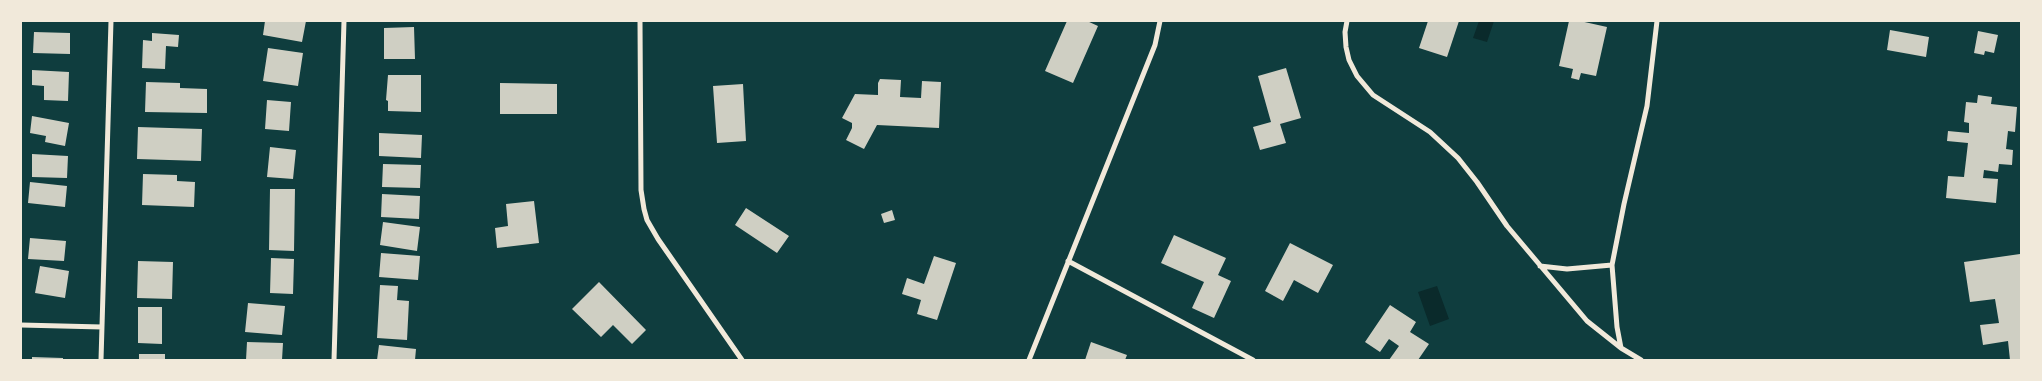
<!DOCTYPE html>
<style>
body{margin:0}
#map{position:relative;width:2042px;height:381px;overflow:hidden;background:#0f3d3e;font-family:Poppins,sans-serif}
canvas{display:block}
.frame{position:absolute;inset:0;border:22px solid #f1e9da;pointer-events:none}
</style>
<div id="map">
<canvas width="2042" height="381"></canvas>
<div class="frame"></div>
</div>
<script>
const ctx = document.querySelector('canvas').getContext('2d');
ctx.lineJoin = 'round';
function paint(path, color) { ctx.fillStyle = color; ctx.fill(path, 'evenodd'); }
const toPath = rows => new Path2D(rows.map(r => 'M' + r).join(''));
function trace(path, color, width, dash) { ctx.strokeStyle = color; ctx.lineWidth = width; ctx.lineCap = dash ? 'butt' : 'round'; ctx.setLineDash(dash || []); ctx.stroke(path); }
const water = toPath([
 [1479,21,1494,21,1487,42,1473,38],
 [1437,286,1449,319,1430,326,1418,292]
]);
const building = toPath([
 [265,21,306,21,302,42,263,35],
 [1067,21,1087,21,1098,26,1073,83,1045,71],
 [1428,21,1459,21,1447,57,1419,48],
 [1569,21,1580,21,1607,27,1596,76,1581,73,1579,80,1571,78,1573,69,1559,66],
 [414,27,415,59,384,59,384,28],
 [1890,30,1929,37,1926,57,1887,50],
 [1978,31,1998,35,1994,53,1985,51,1984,55,1974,53],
 [34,32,70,33,70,54,33,53],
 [152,33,179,35,178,47,166,46,165,69,142,68,143,40,152,41],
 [268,48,303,53,298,86,263,81],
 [1286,68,1301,118,1280,124,1286,143,1260,150,1253,127,1271,122,1258,76],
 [32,70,69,72,68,101,44,100,44,86,32,85],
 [388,75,421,75,421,112,388,111,388,101,386,100],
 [880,79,901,80,900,97,921,98,922,81,941,82,939,128,877,125,864,149,846,140,852,128,852,123,842,118,855,94,878,95,878,83],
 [146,82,180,83,180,88,207,89,207,113,145,112],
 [500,83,557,84,557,114,500,114],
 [743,84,746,141,717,143,713,86],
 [1978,95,1992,97,1991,104,2017,107,2015,132,2008,131,2006,149,2013,150,2012,165,1999,164,1998,172,1984,170,1983,178,1998,179,1996,203,1946,198,1948,176,1964,177,1968,143,1947,141,1948,131,1969,133,1969,123,1964,122,1966,102,1977,103],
 [267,100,291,102,289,131,265,129],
 [32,116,69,123,65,146,45,142,46,136,30,133],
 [138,127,202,129,201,161,137,159],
 [379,133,422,135,421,158,379,156],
 [270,147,296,150,293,179,267,177],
 [32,154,68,156,67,178,32,177],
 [383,164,421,165,420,188,382,187],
 [143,174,177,175,177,181,195,182,194,207,142,205],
 [30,182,67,186,65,207,28,203],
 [270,189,295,189,294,251,269,250],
 [382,194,420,196,419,219,381,217],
 [534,201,539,243,497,248,495,228,508,226,506,204],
 [746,208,789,236,777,253,735,225],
 [892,210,895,220,884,223,881,214],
 [383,222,420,227,417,251,380,245],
 [1174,235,1226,258,1218,275,1231,281,1214,318,1192,308,1204,282,1161,263],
 [30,238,66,241,64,261,28,259],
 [1290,243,1333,265,1318,293,1294,280,1283,301,1265,291],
 [381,253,420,256,418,280,379,277],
 [2020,254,2021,360,2010,360,2008,341,1983,345,1980,325,1999,323,1995,299,1970,302,1964,262],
 [934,256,956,263,937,320,917,314,921,300,902,294,907,278,924,284],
 [271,258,294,259,293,294,270,293],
 [138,261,173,262,172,299,137,298],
 [40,266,69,271,65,298,35,293],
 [599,282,646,330,632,344,613,325,601,337,572,309],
 [380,285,398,286,397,300,409,301,407,340,377,338],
 [248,303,285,306,282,335,245,332],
 [1390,305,1416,322,1410,332,1429,344,1418,360,1389,360,1399,346,1389,339,1380,352,1365,342],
 [138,307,162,307,162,344,138,343],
 [247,342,283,343,282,360,246,360],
 [1091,342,1127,355,1125,360,1085,360],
 [379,345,416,349,415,360,377,360],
 [139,354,165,354,165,360,139,360],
 [32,357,63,358,63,360,32,360]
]);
const minor = toPath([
 [640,21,641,190,644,209,647,220,658,239,742,360],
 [1347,21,1345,32,1346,47,1349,60,1357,76,1373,95,1430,132,1458,158,1477,182,1507,226,1587,321,1621,348,1641,360],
 [1068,261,1253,360],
 [1540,266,1567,269,1612,265],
 [21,325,102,327],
 [1621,348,1617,327,1612,265,1624,204,1647,106,1657,21],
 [101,360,111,21],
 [334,360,344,21],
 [1029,360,1155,45,1160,21]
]);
paint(water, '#0a2a2b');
paint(building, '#cfcfc3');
trace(minor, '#f1e9da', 5);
</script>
